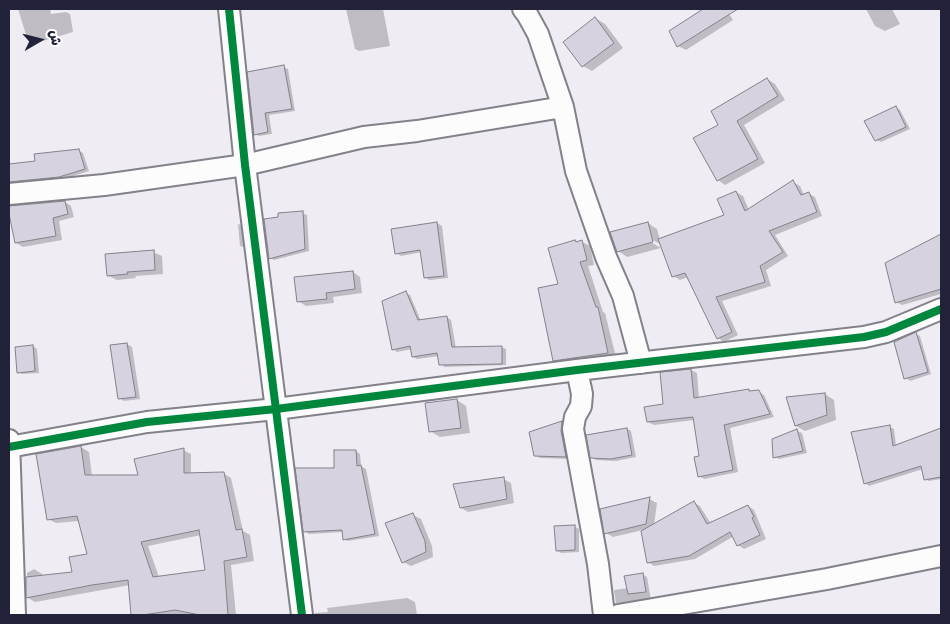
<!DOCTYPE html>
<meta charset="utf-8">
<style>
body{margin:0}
#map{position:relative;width:950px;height:624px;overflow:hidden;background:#efecf4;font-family:"Comic Neue","Playpen Sans Arabic",sans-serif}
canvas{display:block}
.frame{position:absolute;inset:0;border:10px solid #22223b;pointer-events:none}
.north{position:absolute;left:15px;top:15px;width:50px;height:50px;-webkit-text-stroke:4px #fff;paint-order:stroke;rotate:82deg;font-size:14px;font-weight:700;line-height:20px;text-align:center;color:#22223b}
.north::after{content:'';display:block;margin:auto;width:18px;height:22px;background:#22223b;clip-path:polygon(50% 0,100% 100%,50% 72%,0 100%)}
</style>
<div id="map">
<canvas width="950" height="624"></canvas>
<div class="frame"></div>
<div class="north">ش</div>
</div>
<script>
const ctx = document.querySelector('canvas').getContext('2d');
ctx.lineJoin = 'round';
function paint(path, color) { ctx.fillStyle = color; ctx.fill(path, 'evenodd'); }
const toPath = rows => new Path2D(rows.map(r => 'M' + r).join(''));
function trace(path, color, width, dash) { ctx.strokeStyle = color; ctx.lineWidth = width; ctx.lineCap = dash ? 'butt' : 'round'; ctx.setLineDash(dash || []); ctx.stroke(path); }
const shadow = toPath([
 [18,9,50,9,51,14,66,12,70,14,73,32,33,44,28,41],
 [346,9,383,9,390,46,359,51,355,49],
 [705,9,726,9,733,20,686,50,678,46,670,31],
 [866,9,892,9,900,24,885,31,875,26],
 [595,18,605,24,623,48,592,71,583,66],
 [284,67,288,69,295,111,269,115,272,134,259,136,255,134],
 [767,79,775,84,785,100,744,125,765,163,725,185,718,180,720,125],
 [896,107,900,110,910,129,881,142,876,140],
 [78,150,83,153,89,171,64,179,14,184,10,181,9,166,36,162],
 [793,182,800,186,804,195,808,193,815,197,822,216,775,235,788,256,766,270,771,286,722,301,738,335,724,342,718,338,688,277,680,280,673,276,662,245,649,238,647,240,661,248,627,257,618,251,648,223,657,229,660,240,725,215,736,192,743,196,749,210],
 [65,202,71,206,74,217,59,221,62,240,23,247,16,243,9,206],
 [302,213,307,215,309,251,274,260,270,258],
 [437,223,442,226,448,278,429,280,425,277,422,252,401,256,396,253,392,230],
 [238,224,244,226,247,248,240,246],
 [938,238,941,240,941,294,902,305,896,302],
 [575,241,578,243,582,242,590,246,594,265,588,266,603,312,605,313,616,357,562,365,554,360,560,285],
 [153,252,162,256,163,274,135,276,136,278,117,280,109,276],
 [353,272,360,277,362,293,333,297,334,303,306,306,298,301],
 [406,293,410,295,421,321,447,317,451,320,456,348,501,347,506,349,506,365,445,367,440,364,439,356,417,359,413,357,412,349,397,352,393,349],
 [916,334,920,336,931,374,910,381,906,378],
 [127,344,132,347,140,399,124,401,119,398],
 [33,346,37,349,39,373,22,374,18,372],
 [691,370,697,373,699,399,749,390,752,392,758,392,764,395,774,417,730,428,738,472,704,479,699,476,701,457,694,420,654,425,648,422,664,405],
 [825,394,834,400,836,420,805,431,796,426],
 [457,400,466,406,470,433,440,437,430,431],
 [562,422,566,425,570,459,540,458,535,455,530,433],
 [890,427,894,429,896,446,939,431,941,432,941,479,929,481,925,479,923,469,869,486,865,483],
 [627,429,631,431,636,457,616,461,596,460,592,457],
 [797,431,802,433,807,453,779,459,774,457],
 [81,447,89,452,92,476,139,476,183,450,191,454,191,474,223,473,231,478,243,531,250,535,254,561,231,565,236,615,132,615,130,585,35,602,28,598,27,573,34,569,42,574,43,576,73,573,88,555,79,521,56,523,48,519],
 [201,535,207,571,159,577,148,546],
 [356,451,360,454,361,466,366,469,379,536,348,541,344,539,343,532,309,534,305,531],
 [503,479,511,483,514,503,468,512,461,508],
 [649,499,657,503,654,525,694,503,700,506,711,524,748,506,754,510,766,539,744,549,738,545,734,536,695,559,654,566,648,562,643,530,613,537,606,533],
 [413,515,421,519,432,546,433,557,411,566,403,562],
 [574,526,579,529,579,552,561,553,557,550],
 [642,574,647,577,651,600,620,606,616,603,614,590,628,588],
 [407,598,415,602,417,615,314,615,315,613,328,612,327,608]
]);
const building = toPath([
 [703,9,738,9,677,47,669,31,703,9],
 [595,17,614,43,582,67,563,42,595,17],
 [284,65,292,109,265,113,268,132,254,135,247,72,284,65],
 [767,78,778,96,737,121,758,159,717,181,693,138,718,125,711,111,767,78],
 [896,106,906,127,875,141,864,121,896,106],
 [79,149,85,169,59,177,9,182,9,164,35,161,34,154,79,149],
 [793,180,801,195,809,192,817,212,769,231,783,252,760,266,765,282,716,297,732,332,717,339,685,273,672,277,658,239,724,215,717,199,736,191,745,211,793,180],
 [65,201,68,214,53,218,56,236,15,243,9,214,9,206,65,201],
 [303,211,305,249,269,259,264,219,278,217,278,213,303,211],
 [437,222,444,276,424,278,420,250,395,254,391,229,437,222],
 [648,222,653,242,617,252,610,232,648,222],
 [941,234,941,289,895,303,885,263,941,234],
 [575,240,576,242,582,240,587,260,580,262,596,307,598,307,608,353,553,361,538,288,558,284,548,248,575,240],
 [154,250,155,270,127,272,128,274,107,276,105,254,154,250],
 [353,271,355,289,326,293,327,299,297,302,294,277,353,271],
 [406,291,418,320,447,316,452,347,502,346,502,364,439,365,437,353,412,357,410,346,392,350,382,301,406,291],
 [916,332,928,372,904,379,894,342,916,332],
 [127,343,136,397,118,399,110,345,127,343],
 [33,345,35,371,17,373,15,347,33,345],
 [691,369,694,398,749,389,749,391,759,390,770,414,724,425,733,470,698,477,694,457,699,456,693,417,647,422,644,407,663,404,660,372,691,369],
 [825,393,827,415,795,426,786,397,825,393],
 [457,399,461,428,429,432,425,403,457,399],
 [562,421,561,431,566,457,534,456,529,432,562,421],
 [890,425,893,446,941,428,941,477,924,480,921,466,864,484,851,432,890,425],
 [627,428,632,455,611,459,590,458,586,435,627,428],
 [797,429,803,451,773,458,772,439,797,429],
 [81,446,85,475,138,475,134,459,184,448,184,473,224,472,236,530,242,529,247,557,224,561,228,615,200,615,175,610,143,615,131,615,128,580,92,585,26,598,26,577,72,572,69,557,87,554,77,516,47,520,36,454,81,446],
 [199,530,205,570,153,577,141,542,199,530],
 [334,450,356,450,357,466,361,465,375,534,343,540,342,530,303,532,295,468,334,468,334,450],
 [504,477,507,499,460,508,453,484,504,477],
 [650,497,646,524,604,534,600,509,650,497],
 [694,501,707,524,748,505,754,517,752,518,760,535,737,546,730,532,689,556,647,563,641,531,694,501],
 [413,513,425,541,426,552,402,563,385,523,413,513],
 [575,525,575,550,556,551,554,526,575,525],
 [643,573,646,592,628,594,624,576,643,573]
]);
const street = toPath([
 [229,9,245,165,302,615],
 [523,9,527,14,538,34,563,107,576,171,606,257,623,296,641,363],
 [9,194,104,185,245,165,364,137,417,131,563,107],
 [577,370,582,394,581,406,575,417,573,429,598,564,604,615],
 [9,440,15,615],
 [9,447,147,422,276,409,577,370,864,337,886,332,941,309],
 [618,615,827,579,941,556]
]);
const cycleway = toPath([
 [229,9,245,165,302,615],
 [9,447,147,422,276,409,577,370,864,337,886,332,941,309]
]);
paint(shadow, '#0003');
paint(building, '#d7d2df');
trace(building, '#83818a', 1);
trace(street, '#83818a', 24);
trace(street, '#fdfcfd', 20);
trace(cycleway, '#00873e', 8);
</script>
